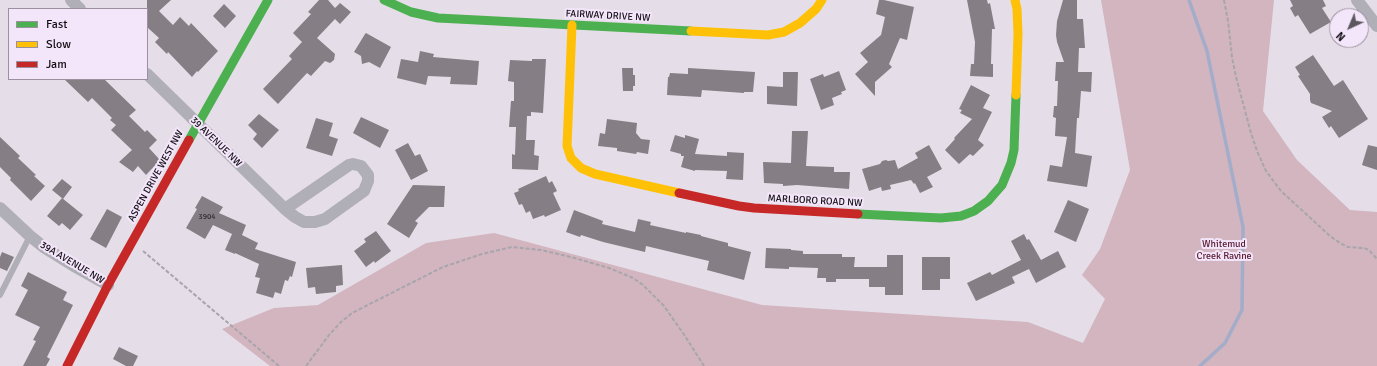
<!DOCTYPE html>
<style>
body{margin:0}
#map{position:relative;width:1377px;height:366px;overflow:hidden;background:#e5dee8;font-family:Signika,sans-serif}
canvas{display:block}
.legend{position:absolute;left:8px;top:8px;width:140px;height:72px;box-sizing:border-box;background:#f4e6fa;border:1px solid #9a909e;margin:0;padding:5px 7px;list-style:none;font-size:12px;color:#130f15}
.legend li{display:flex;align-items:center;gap:8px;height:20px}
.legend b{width:20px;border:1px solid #9a909e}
.north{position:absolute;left:1329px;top:8px;width:40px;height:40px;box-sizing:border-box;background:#f4e6fa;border:1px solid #9a909e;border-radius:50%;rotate:224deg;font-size:11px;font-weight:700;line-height:16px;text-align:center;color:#130f15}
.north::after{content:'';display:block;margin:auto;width:14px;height:18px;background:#5c575f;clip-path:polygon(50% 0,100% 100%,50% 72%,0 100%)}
</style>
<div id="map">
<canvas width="1377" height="366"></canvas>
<ul class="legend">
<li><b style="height:5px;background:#4caf50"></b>Fast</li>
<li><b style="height:5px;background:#ffc107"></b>Slow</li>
<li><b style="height:5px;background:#c62828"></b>Jam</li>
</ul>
<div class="north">N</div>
</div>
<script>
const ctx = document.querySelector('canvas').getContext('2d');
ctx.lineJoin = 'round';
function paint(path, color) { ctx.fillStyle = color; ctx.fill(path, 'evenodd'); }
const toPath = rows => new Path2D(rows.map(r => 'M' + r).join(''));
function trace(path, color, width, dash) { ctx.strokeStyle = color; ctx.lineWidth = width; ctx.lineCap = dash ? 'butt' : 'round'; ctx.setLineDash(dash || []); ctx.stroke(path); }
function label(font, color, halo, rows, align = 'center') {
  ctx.font = font + ' Signika,sans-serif'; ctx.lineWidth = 4; ctx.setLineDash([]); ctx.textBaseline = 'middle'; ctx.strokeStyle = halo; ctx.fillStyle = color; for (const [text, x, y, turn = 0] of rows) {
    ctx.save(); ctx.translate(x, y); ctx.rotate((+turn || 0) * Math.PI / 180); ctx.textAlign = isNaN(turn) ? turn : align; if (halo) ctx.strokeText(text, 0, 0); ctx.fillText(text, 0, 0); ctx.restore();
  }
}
const forest = toPath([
 [1101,0,1274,0,1263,111,1297,160,1350,210,1377,212,1377,366,270,366,222,329,274,308,318,305,426,243,494,233,762,305,1028,322,1083,343,1105,299,1082,275,1100,249,1130,170]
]);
const stream = toPath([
 [1189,0,1207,51,1243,227,1242,310,1225,343,1200,366]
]);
const building = toPath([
 [147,0,171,0,159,11,173,25,180,17,189,26,191,23,218,51,198,72,197,71,192,77,168,52,167,54,155,42,159,38,147,27],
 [319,0,328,0,335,8,340,3,351,12,340,24,335,19,317,38,335,54,334,60,330,63,325,61,311,76,307,73,278,104,263,89,292,59,289,56,302,42,293,33,311,14,308,12],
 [879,0,884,0,914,7,907,40,900,38,889,64,892,67,875,82,875,96,855,74,868,62,860,53,881,35,885,17,876,14],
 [967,0,987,0,988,4,990,3,995,29,992,29,991,64,993,64,993,77,970,76,971,64,974,64,975,42],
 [1063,0,1077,0,1077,19,1083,19,1085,48,1079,48,1078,72,1092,72,1091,92,1081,91,1079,118,1077,118,1075,153,1092,156,1087,187,1047,181,1050,165,1062,167,1067,137,1055,136,1056,118,1053,117,1054,106,1057,106,1058,81,1055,81,1056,62,1064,62,1057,42,1056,35,1057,21],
 [1290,0,1323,0,1326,6,1322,8,1331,22,1310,34,1298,15,1295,17,1290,8,1293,6],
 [224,4,236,16,225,28,213,16],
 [366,33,391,47,380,68,369,62,362,64,361,56,354,52,365,34],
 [420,51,434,54,433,57,479,61,477,85,450,84,451,77,428,76,426,85,397,78,401,59,418,62],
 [1313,55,1334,86,1343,80,1368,119,1339,138,1331,126,1329,128,1322,117,1332,111,1311,103,1310,100,1310,94,1298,76,1300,75,1295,67],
 [532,59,546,59,543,113,531,112,531,116,527,116,526,140,535,140,534,155,539,156,538,170,512,169,512,154,515,155,516,127,509,127,511,101,514,101,514,82,508,81,510,60,532,61],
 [622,68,633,68,633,75,635,75,635,86,633,86,633,91,623,91],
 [688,68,755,72,753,92,744,92,744,93,702,90,701,97,667,95,668,77,669,77,670,73,688,74],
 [839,71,846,90,841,92,842,94,832,98,834,105,821,110,810,79,823,74,824,77],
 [783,72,798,72,797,106,767,104,767,86,783,87],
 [64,79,104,79,136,110,129,116,145,132,147,130,157,140,149,148,160,160,146,175,138,166,133,172,119,162,132,150,111,130,116,125,110,120,112,118,92,98,88,102],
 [971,85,990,95,983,108,992,112,978,140,984,145,973,156,970,154,959,164,945,150,955,139,954,138,972,119,960,113,962,110,959,109],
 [259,114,279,130,262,148,253,139,257,134,248,125],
 [361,117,389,130,380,148,353,133],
 [316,118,333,123,329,136,338,139,332,156,306,148],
 [607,119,637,123,636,133,641,139,650,140,648,154,637,152,636,154,617,151,617,148,598,146,600,133,605,134],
 [792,131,808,131,806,166,834,167,834,172,850,172,849,189,797,185,783,186,783,184,764,183,763,162,791,163],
 [675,135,685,138,685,135,699,139,695,154,727,156,727,152,744,153,743,180,726,179,727,171,695,170,695,171,681,167,684,156,681,156,681,154,670,151],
 [0,137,20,156,18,158,36,175,34,176,45,186,31,201,10,180,11,178,0,167],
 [408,143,415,156,420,154,428,171,411,180,395,150],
 [929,145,942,169,927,177,933,187,920,193,915,183,914,184,911,180,890,185,891,189,882,191,881,187,869,191,862,169,880,164,882,161,886,160,888,161,895,160,898,169,918,158,915,153],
 [1368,145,1377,147,1377,170,1362,165],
 [546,176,549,183,552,181,557,191,553,193,561,210,545,217,544,215,533,219,530,211,526,213,522,204,519,205,514,193,519,191,518,189],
 [62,179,72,187,63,199,52,190],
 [413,185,445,186,444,207,429,207,415,221,418,223,409,238,387,224],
 [202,196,223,207,219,213,246,225,242,235,258,243,255,249,296,262,292,277,290,276,288,281,285,280,281,294,275,292,273,298,256,293,260,278,255,277,259,264,235,253,235,254,225,250,232,234,213,225,205,239,186,228,197,209,195,208],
 [62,198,83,215,70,230,62,223,59,226,47,216],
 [1068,200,1089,209,1076,242,1054,232],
 [107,209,122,217,106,248,90,239],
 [574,210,603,221,602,224,635,232,638,219,651,222,650,225,686,233,686,232,701,235,701,236,728,243,728,246,751,252,744,280,707,270,709,261,646,246,645,252,603,242,581,235,580,237,566,232],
 [376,231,391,251,375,263,374,261,366,267,354,251,366,242,364,239],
 [1024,234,1027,240,1029,239,1041,260,1058,251,1066,267,1036,283,1029,269,1012,277,1015,283,976,301,967,283,990,272,992,275,1021,260,1011,241],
 [766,248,791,249,791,250,803,251,803,254,842,254,842,257,855,257,854,267,887,267,887,255,903,255,903,295,885,295,885,287,869,287,869,279,836,279,836,282,826,282,826,278,817,278,818,268,789,267,789,269,765,268],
 [2,252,14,257,7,271,0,268,0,257],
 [922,257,950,257,950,279,940,279,940,290,922,290],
 [342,265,343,285,336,286,336,292,316,294,315,287,308,288,306,268],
 [28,272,67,292,63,300,73,305,47,357,50,359,46,366,23,366,36,341,33,340,40,327,15,315,28,290,21,286],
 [119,347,138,356,133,366,126,366,113,359]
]);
const path = toPath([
 [1224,0,1228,21,1232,57,1236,77,1251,133,1257,151,1266,171,1281,191,1330,236,1340,243,1348,247,1364,248,1369,250,1377,259],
 [143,251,279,366],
 [306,366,329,335,341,322,352,313,443,267,482,254,512,247,541,250,571,257,609,268,633,278,643,285,664,306,685,336,704,366]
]);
const lane = toPath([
 [0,295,30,236]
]);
const street = toPath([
 [71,0,80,9],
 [1357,0,1377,26],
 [147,74,285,209,349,165,353,164,361,166,368,175,368,181,364,191,325,219,315,222,304,222,295,217,285,209],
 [0,208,30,236,45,248,74,266,108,285]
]);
const fast = toPath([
 [384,0,411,12,438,18,691,31],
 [189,140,268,0],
 [858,214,941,218,961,216,974,211,988,201,1002,185,1011,163,1014,150,1016,95]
]);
const slow = toPath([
 [1015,0,1017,9,1018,34,1016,95],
 [572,25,567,146,571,158,581,168,595,174,679,193],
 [691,31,768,35,784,32,800,23,816,9,822,0]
]);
const jam = toPath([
 [679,193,739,206,754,208,858,214],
 [67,366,108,285,189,140]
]);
const numberNames = [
 ["3904",207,217]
];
const streetNames = [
 ["FAIRWAY DRIVE NW",608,16,3],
 ["39 AVENUE NW",216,142,44],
 ["ASPEN DRIVE WEST NW",156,176,-61],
 ["MARLBORO ROAD NW",815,201,3],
 ["39A AVENUE NW",72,263,31]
];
const parkNames = [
 ["Whitemud",1224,244],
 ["Creek Ravine",1224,256]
];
paint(forest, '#d2b5bf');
trace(stream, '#a3acc9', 3.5);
paint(building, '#857e85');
trace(path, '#a8a5ab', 2, [4, 2]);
trace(lane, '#b0aeb6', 6);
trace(street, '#b0aeb6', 12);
trace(fast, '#4caf50', 9);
trace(slow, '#ffc107', 9);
trace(jam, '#c62828', 9);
label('8px', '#302b31', null, numberNames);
label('10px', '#130f15', '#f4e6fa', streetNames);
label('10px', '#5b2034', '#f4e6fa', parkNames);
</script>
